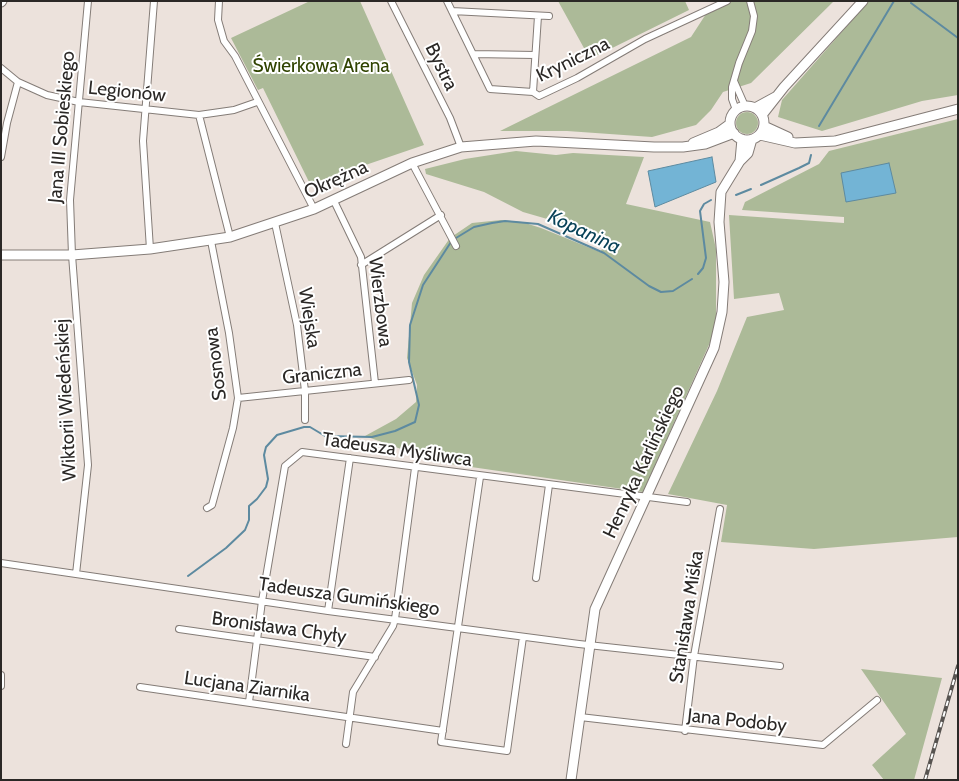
<!DOCTYPE html>
<meta charset="utf-8">
<style>
body{margin:0}
#map{position:relative;width:959px;height:781px;overflow:hidden;background:#ece2dc;font-family:Cabin,sans-serif}
canvas{display:block}
.frame{position:absolute;inset:0;border:2px solid #2b2826;pointer-events:none}
</style>
<div id="map">
<canvas width="959" height="781"></canvas>
<div class="frame"></div>
</div>
<script>
const ctx = document.querySelector('canvas').getContext('2d');
ctx.lineJoin = 'round';
function paint(path, color) { ctx.fillStyle = color; ctx.fill(path, 'evenodd'); }
const toPath = rows => new Path2D(rows.map(r => 'M' + r).join(''));
function trace(path, color, width, dash) { ctx.strokeStyle = color; ctx.lineWidth = width; ctx.lineCap = dash ? 'butt' : 'round'; ctx.setLineDash(dash || []); ctx.stroke(path); }
function label(font, color, halo, rows, align = 'center') {
  ctx.font = font + ' Cabin,sans-serif'; ctx.lineWidth = 4; ctx.setLineDash([]); ctx.textBaseline = 'middle'; ctx.strokeStyle = halo; ctx.fillStyle = color; for (const [text, x, y, turn = 0] of rows) {
    ctx.save(); ctx.translate(x, y); ctx.rotate((+turn || 0) * Math.PI / 180); ctx.textAlign = isNaN(turn) ? turn : align; if (halo) ctx.strokeText(text, 0, 0); ctx.fillText(text, 0, 0); ctx.restore();
  }
}
const green = toPath([
 [310,1,360,1,424,145,310,184,263,88,258,90,231,38],
 [558,1,685,1,689,10,590,59],
 [733,1,834,1,751,83,723,92,711,110,696,125,652,137,567,131,500,131,691,37,706,14],
 [869,1,958,1,958,95,922,101,822,131,778,117,782,100],
 '736 123a11 11 0 1 1 22 0a11 11 0 1 1-22 0Z',
 [958,119,958,537,814,549,721,542,727,505,668,494,717,391,747,317,784,310,779,293,734,299,729,215,844,223,844,217,742,210,745,202,819,164,829,151],
 [516,151,556,155,573,153,644,157,626,204,710,222,716,249,716,329,643,492,437,462,365,436,396,419,416,402,417,385,407,358,412,303,424,275,450,238,472,223,501,220,522,222,541,228,600,252,608,241,568,225,523,212,484,192,426,174,425,169,465,159],
 [861,669,942,678,914,780,884,780,872,765,906,734]
]);
const water = toPath([
 [712,157,716,182,655,207,648,171,712,157],
 [889,163,896,193,846,202,841,173,889,163]
]);
const stream = toPath([
 [911,3,958,38],
 [819,126,894,1],
 [761,185,799,168,809,163,811,155],
 [736,195,751,189],
 [456,238,474,227,492,223,505,221,538,224,604,253,649,286,661,292,673,291,692,279],
 [698,274,703,268,706,258,700,211,704,204,711,200],
 [188,576,226,548,245,530,249,520,249,506,257,499,266,487,268,479,264,455,266,447,277,435,304,427,310,427,325,436,372,437,395,431,415,422,419,405,409,362,410,325,423,285,451,242]
]);
const street = toPath([
 [219,1,218,20,224,41,235,56,314,209],
 [391,1,450,118,461,147],
 [447,1,490,89,533,92,539,96,577,78,645,39,727,1],
 [452,11,549,16],
 [473,54,535,55],
 [1,68,18,82,47,95,79,102,199,115,234,110,257,102],
 [734,81,745,106],
 [533,92,538,16],
 [736,110,732,99,732,87,739,63,752,31,754,16,750,1],
 [199,115,230,237],
 [1,157,7,123,18,82],
 [412,163,456,246],
 [334,201,361,257,375,383],
 [275,223,297,325,305,391,305,420],
 [150,249,143,141,154,1],
 [361,265,441,215],
 [238,398,409,380],
 [480,477,441,742,507,751,523,637],
 [207,508,212,505,233,428,238,398,229,333,211,241],
 [1,563,328,611,579,644,780,666],
 [76,574,88,465,72,255,70,200,88,1],
 [536,578,549,485],
 [328,611,350,458],
 [179,629,375,657],
 [1,675,1,686],
 [140,687,443,731],
 [249,702,262,601,285,466,302,452,687,502],
 [580,717,823,745,877,700],
 [685,731,694,656,720,509],
 [346,744,353,692,393,626,395,619,415,468]
]);
const secondary = toPath([
 [1,2,2,1],
 '730 123a17 17 0 1 1 34 0a17 17 0 1 1-34 0Z',
 [755,108,777,96],
 [762,115,784,87,863,1],
 [764,126,788,137],
 [760,135,795,143,835,141,958,109],
 [693,143,719,132,730,124],
 [740,161,742,139],
 [1,255,72,255,150,249,230,237,314,209,412,163,461,147,536,141,654,147,683,147,705,144,734,133],
 [571,780,595,609,714,348,722,312,724,282,719,222,721,192,740,161,748,153,752,139]
]);
const rail = toPath([
 [925,780,958,666]
]);
const streetNames = [
 ["Kryniczna",573,60,-26],
 ["Bystra",441,67,64],
 ["Legionów",127,92,6],
 ["Jana III Sobieskiego",62,127,-85],
 ["Okrężna",336,180,-24],
 ["Wierzbowa",380,302,83],
 ["Wiejska",309,318,81],
 ["Sosnowa",216,364,-97],
 ["Graniczna",322,374,-6],
 ["Wiktorii Wiedeńskiej",66,400,-93],
 ["Tadeusza Myśliwca",397,450,8],
 ["Henryka Karlińskiego",644,462,-65],
 ["Tadeusza Gumińskiego",349,597,8],
 ["Stanisława Miśka",687,617,-81],
 ["Bronisława Chyły",279,628,8],
 ["Lucjana Ziarnika",247,687,8],
 ["Jana Podoby",737,721,6]
];
const parkNames = [
 ["Świerkowa Arena",321,66]
];
const waterNames = [
 ["Kopanina",584,232,25]
];
paint(green, '#acba98');
paint(water, '#73b4d5');
trace(water, '#5d8aa0', 1);
trace(stream, '#5d8aa0', 2);
trace(street, '#847c77', 8);
trace(secondary, '#847c77', 11);
trace(street, '#fff', 6);
trace(secondary, '#fff', 9);
trace(rail, '#575350', 4);
trace(rail, '#fff', 2, [5.5]);
label('19px', '#2b2826', '#fff', streetNames);
label('19px', '#304301', '#fff', parkNames);
label('italic 20px', '#0a4359', '#fff', waterNames);
</script>
